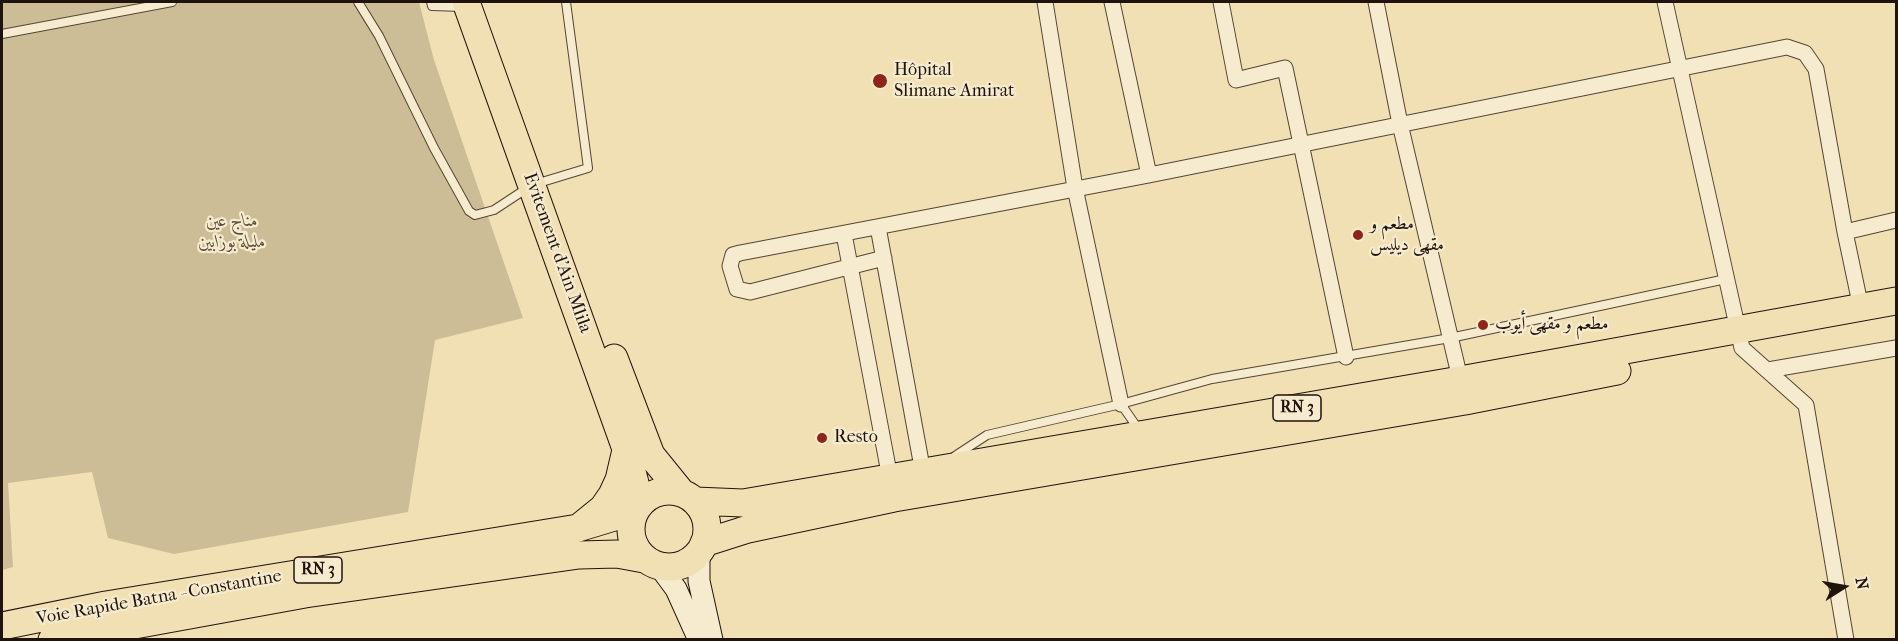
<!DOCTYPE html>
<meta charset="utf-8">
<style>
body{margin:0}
#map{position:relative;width:1898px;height:641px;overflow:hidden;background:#f1e0b4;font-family:"IM FELL French Canon",serif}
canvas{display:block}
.frame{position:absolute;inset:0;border:3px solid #20130b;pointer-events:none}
.north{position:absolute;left:1814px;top:557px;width:60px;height:60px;-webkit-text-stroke:4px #f6ebce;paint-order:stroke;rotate:79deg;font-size:16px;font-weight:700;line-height:24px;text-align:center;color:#20130b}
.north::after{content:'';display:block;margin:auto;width:21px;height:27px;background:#20130b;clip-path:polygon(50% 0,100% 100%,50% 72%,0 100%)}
</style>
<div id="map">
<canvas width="1898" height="641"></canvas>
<div class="frame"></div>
<div class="north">N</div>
</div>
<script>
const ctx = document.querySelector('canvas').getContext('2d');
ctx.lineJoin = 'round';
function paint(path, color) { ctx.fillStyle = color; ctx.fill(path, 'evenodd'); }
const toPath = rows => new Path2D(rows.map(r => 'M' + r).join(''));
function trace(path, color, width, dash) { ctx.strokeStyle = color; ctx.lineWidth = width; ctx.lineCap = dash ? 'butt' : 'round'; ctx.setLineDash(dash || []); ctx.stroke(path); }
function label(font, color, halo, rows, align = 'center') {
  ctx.font = font + ' "IM FELL French Canon",Amiri,serif'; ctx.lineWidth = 4.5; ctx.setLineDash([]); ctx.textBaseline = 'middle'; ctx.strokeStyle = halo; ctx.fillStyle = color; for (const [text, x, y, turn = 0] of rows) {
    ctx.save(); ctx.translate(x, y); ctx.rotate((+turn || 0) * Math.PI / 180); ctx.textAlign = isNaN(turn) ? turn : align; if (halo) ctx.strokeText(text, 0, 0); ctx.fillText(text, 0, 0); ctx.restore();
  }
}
const green = toPath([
 [2,2,419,2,434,60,523,318,435,340,408,512,174,554,108,538,92,472,8,483,13,567,2,570]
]);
const lane = toPath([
 [358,2,379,36,434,148,469,211,475,215,494,210,532,185,588,168,566,2],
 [431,2,432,6,462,7],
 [2,34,172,2],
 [1139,430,1121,404,1212,379,1450,338,1726,279],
 [955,456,987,435,1121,404]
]);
const street = toPath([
 [1045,2,1075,188,1121,404],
 [1112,2,1149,175],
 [1221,2,1236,80,1285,68,1346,357],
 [1376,2,1400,124,1462,387],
 [1665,2,1742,348,1806,405,1846,640],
 [878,227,924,478],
 [844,234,890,478],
 [884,258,750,292,737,289,730,266,733,255,740,253,1149,175,1787,47,1805,53,1816,69,1845,232],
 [1861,308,1845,232,1896,220],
 [1768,370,1896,348]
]);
const secondary = toPath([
 [699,552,699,581,712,640],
 [659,566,676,589,699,640]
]);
const highway = toPath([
 [466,2,626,449,635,483,637,507],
 [614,358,651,455,681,492],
 '631 529a38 38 0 1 1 76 0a38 38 0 1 1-76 0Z',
 [695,501,743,503,1460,380,1896,301],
 [582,525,603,508,612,495,619,480,626,450],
 [704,543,748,529,894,498,1465,401,1617,371],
 [2,626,106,605,578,528,634,511],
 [52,640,305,594,579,555,617,554,644,559]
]);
const markers = [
 [880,81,8,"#8f2418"],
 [1358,235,6,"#8f2418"],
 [1483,325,6,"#8f2418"],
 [822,438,6,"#8f2418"]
];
const shields = [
 [1297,408,48],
 [318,570,48]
];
const shieldNames = [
 ["RN 3",1297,408],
 ["RN 3",318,570]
];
const poiNames = [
 ["Hôpital",894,71],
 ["Slimane Amirat",894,92],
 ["مطعم و",1370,225],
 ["مقهى ديليس",1370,246],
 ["مطعم و مقهى أيوب",1495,325],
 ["Resto",834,438]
];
const parkNames = [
 ["مناج عين",232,222],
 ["مليلة بوزابين",232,243]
];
const streetNames = [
 ["Evitement d'Ain Mlila",557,253,70],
 ["Voie Rapide Batna - Constantine",159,598,-10]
];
paint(green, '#cdbd97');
trace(lane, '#544635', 10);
trace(street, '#544635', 17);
trace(secondary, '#20130b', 23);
trace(highway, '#20130b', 29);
trace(lane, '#f6ebce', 8);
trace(street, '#f6ebce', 15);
trace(secondary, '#f6ebce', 21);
trace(highway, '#f1e0b4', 27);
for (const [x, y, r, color] of markers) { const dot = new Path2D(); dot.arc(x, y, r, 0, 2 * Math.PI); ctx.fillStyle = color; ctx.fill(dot); trace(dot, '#f6ebce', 2); }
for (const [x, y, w] of shields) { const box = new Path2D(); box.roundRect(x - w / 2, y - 13, w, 26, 4.5); ctx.fillStyle = '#f6ebce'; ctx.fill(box); trace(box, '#20130b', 1.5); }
label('bold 16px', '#20130b', null, shieldNames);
label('18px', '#20130b', '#f6ebce', poiNames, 'left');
label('italic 18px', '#5d4e3c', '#f6ebce', parkNames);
label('18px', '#20130b', '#f6ebce', streetNames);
</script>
